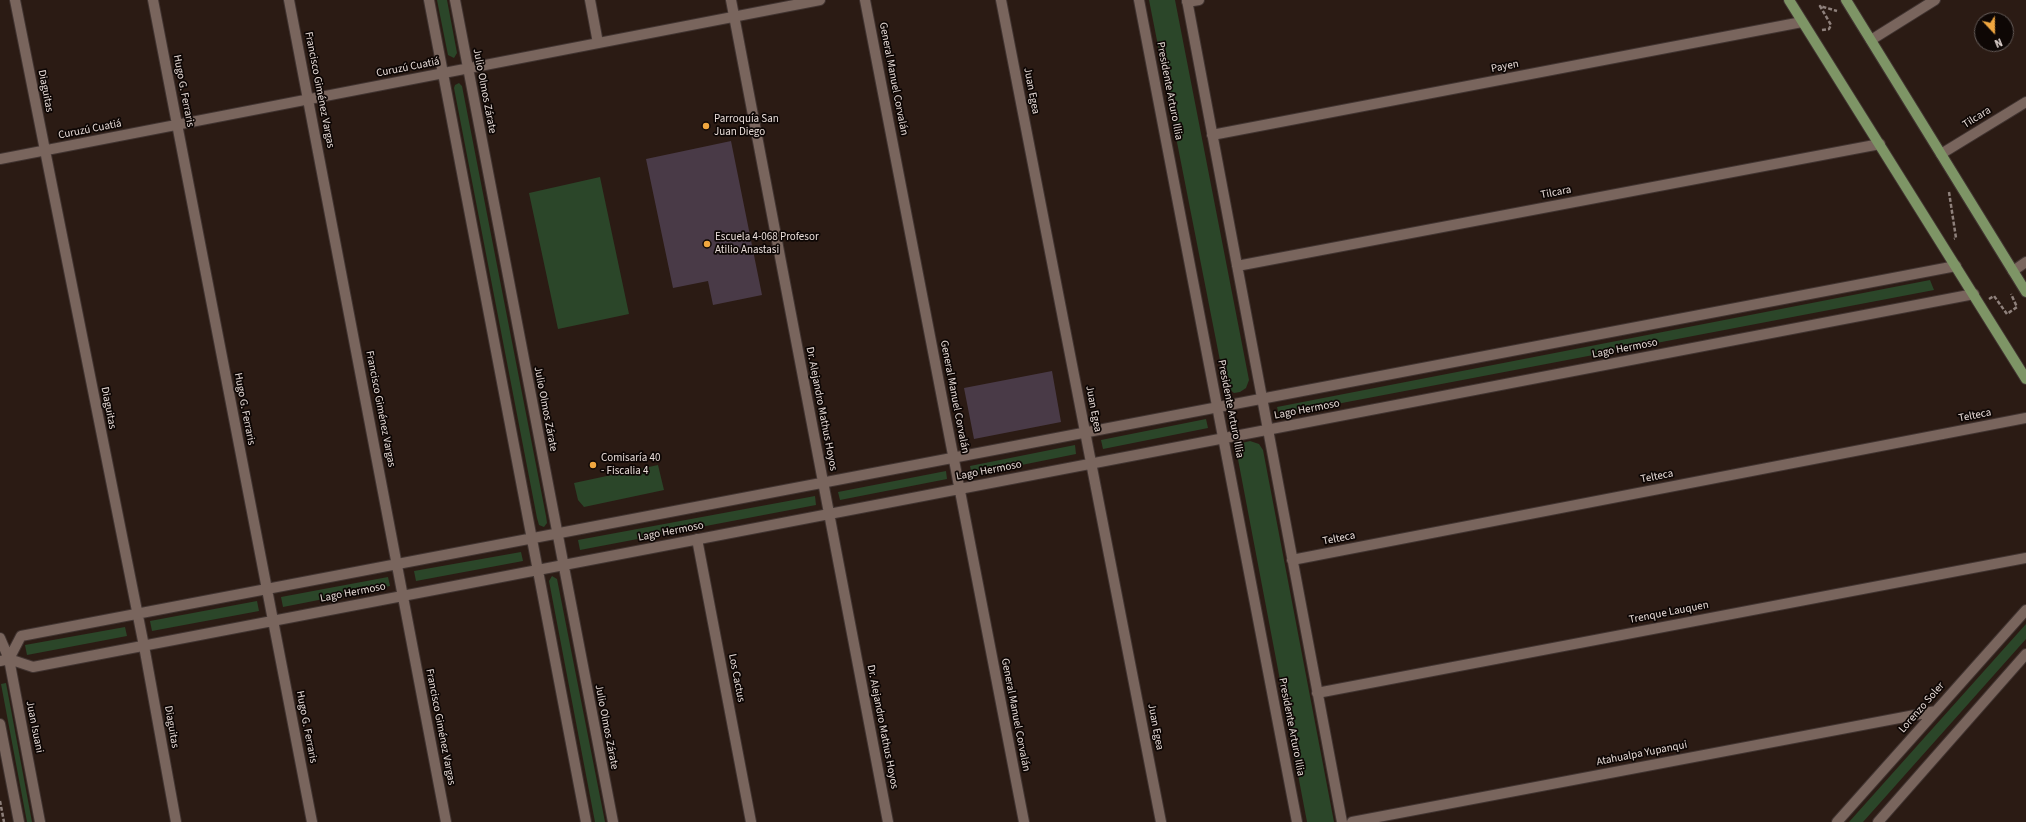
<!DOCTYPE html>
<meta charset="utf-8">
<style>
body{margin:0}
#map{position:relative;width:2026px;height:822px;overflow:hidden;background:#2b1b14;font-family:"Source Sans 3",sans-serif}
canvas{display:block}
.north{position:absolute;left:1974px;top:12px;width:40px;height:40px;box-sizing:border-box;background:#0e0705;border:1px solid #655c59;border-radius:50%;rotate:158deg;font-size:11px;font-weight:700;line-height:16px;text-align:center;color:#e8dcd8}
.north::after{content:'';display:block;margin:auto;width:14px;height:18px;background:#f0a63f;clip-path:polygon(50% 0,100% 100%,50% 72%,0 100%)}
</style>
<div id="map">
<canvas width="2026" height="822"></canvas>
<div class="north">N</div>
</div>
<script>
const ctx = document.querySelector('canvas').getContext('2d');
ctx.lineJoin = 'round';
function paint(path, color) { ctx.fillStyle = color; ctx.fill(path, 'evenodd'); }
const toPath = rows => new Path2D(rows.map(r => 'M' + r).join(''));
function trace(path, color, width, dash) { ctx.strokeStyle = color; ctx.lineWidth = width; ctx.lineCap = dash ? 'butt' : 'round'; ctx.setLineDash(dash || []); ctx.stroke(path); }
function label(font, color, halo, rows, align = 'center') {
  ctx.font = font + ' "Source Sans 3",sans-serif'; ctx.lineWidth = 3.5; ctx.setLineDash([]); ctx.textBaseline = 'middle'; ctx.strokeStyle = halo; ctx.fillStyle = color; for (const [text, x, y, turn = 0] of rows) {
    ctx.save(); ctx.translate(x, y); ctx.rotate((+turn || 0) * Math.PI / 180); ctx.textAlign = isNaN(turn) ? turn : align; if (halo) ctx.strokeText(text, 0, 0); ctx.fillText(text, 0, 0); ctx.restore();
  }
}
const green = toPath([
 [437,0,447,0,457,53,454,58,448,55],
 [1149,0,1175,0,1249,380,1246,388,1240,392,1234,393,1225,386],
 [459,83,462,86,546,516,547,523,544,527,539,525,537,518,454,88,455,85],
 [600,177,629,314,558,329,529,193],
 [1930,280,1934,290,1279,415,1277,407],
 [1206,419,1208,428,1103,449,1101,440],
 [1250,441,1259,444,1263,450,1334,822,1307,822,1237,454,1242,443],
 [1075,445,1076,454,972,475,970,466],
 [658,465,664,490,584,507,578,500,574,483],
 [946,471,947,479,840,500,838,492],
 [815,496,816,505,580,550,578,540],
 [521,552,523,561,416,581,414,571],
 [552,576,557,579,605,822,595,822,549,581],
 [388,577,390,586,283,607,281,597],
 [257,601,259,611,152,631,150,621],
 [2026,624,2026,639,1863,822,1849,822],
 [125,627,127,636,27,655,25,645],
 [6,683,32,822,27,822,1,684]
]);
const building = toPath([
 [731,141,762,295,713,305,708,281,673,288,646,159],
 [1052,371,1061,422,974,439,964,388]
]);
const path = toPath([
 [1822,30,1829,29,1831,25,1820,6,1837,11],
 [1949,192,1956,238,1954,239],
 [1989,299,1994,296,2007,314,2017,307,2011,294],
 [0,801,4,822]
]);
const minor = toPath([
 [15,0,144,646,176,822],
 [153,0,312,822],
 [289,0,446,822],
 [429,0,586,822],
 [455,0,613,822],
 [590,0,598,43],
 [731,0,888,822],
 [865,0,1024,822],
 [1001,0,1161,822],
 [1139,0,1297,822],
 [1187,0,1342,822],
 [1187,2,1199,0],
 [1871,40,1935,0],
 [1212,135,1802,22],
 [1941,154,2026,102],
 [0,159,820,0],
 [1237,266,1880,144],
 [2013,271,2026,262],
 [697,539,751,822],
 [1292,560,2026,418],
 [0,638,9,659,40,822],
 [9,659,21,636,1956,266],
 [0,661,9,659,33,667,1974,294],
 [1317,693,2026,558],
 [0,724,19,822],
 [1352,822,1936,711],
 [1837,822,2026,610],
 [1878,822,2026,654]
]);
const major = toPath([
 [1789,0,2026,379],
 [1846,0,2026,292]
]);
const markers = [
 [706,126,4,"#f0a63f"],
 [707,244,4,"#f0a63f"],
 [593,465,4,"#f0a63f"]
];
const streetNames = [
 ["Payen",1505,67,-11],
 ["Curuzú Cuatiá",408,68,-11],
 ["General Manuel Corvalán",893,79,79],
 ["Francisco Giménez Vargas",319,90,79],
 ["Diaguitas",45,91,79],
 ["Hugo G. Ferraris",183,91,79],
 ["Julio Olmos Zárate",484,91,79],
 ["Juan Egea",1031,91,79],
 ["Presidente Arturo Illia",1169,91,79],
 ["Tilcara",1977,118,-32],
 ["Curuzú Cuatiá",90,130,-11],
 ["Tilcara",1556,193,-11],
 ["Lago Hermoso",1625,349,-11],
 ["General Manuel Corvalán",954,397,79],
 ["Diaguitas",108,408,79],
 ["Hugo G. Ferraris",244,409,79],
 ["Francisco Giménez Vargas",380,409,79],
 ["Julio Olmos Zárate",545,409,79],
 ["Dr. Alejandro Mathus Hoyos",821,409,79],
 ["Juan Egea",1093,409,79],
 ["Presidente Arturo Illia",1230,409,79],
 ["Lago Hermoso",1307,410,-11],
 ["Telteca",1975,416,-11],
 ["Lago Hermoso",989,471,-11],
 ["Telteca",1657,477,-11],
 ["Lago Hermoso",671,532,-11],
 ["Telteca",1339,539,-11],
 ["Lago Hermoso",353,593,-11],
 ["Trenque Lauquen",1669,613,-11],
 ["Los Cactus",736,678,79],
 ["Lorenzo Soler",1922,708,-49],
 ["General Manuel Corvalán",1015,715,79],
 ["Juan Isuani",34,727,79],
 ["Diaguitas",171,727,80],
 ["Hugo G. Ferraris",306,727,79],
 ["Francisco Giménez Vargas",440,727,79],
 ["Julio Olmos Zárate",606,727,79],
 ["Dr. Alejandro Mathus Hoyos",882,727,79],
 ["Juan Egea",1155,727,79],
 ["Presidente Arturo Illia",1291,727,79],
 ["Atahualpa Yupanqui",1642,754,-11]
];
const poiNames = [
 ["Parroquía San",714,120],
 ["Juan Diego",714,133],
 ["Escuela 4-068 Profesor",715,238],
 ["Atilio Anastasi",715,251],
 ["Comisaría 40",601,459],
 ["- Fiscalia 4",601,472]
];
paint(green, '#2b4629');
paint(building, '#493a47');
trace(minor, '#413431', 12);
trace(major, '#413431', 12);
trace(path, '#8f817c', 2.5, [4, 2]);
trace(minor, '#79655d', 10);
trace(major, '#7e9566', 10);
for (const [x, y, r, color] of markers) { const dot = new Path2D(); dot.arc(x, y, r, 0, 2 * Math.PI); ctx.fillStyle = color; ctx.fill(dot); trace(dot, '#0e0705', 1.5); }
label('11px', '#e8dcd8', '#0e0705', streetNames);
label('11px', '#e8dcd8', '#0e0705', poiNames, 'left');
</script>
